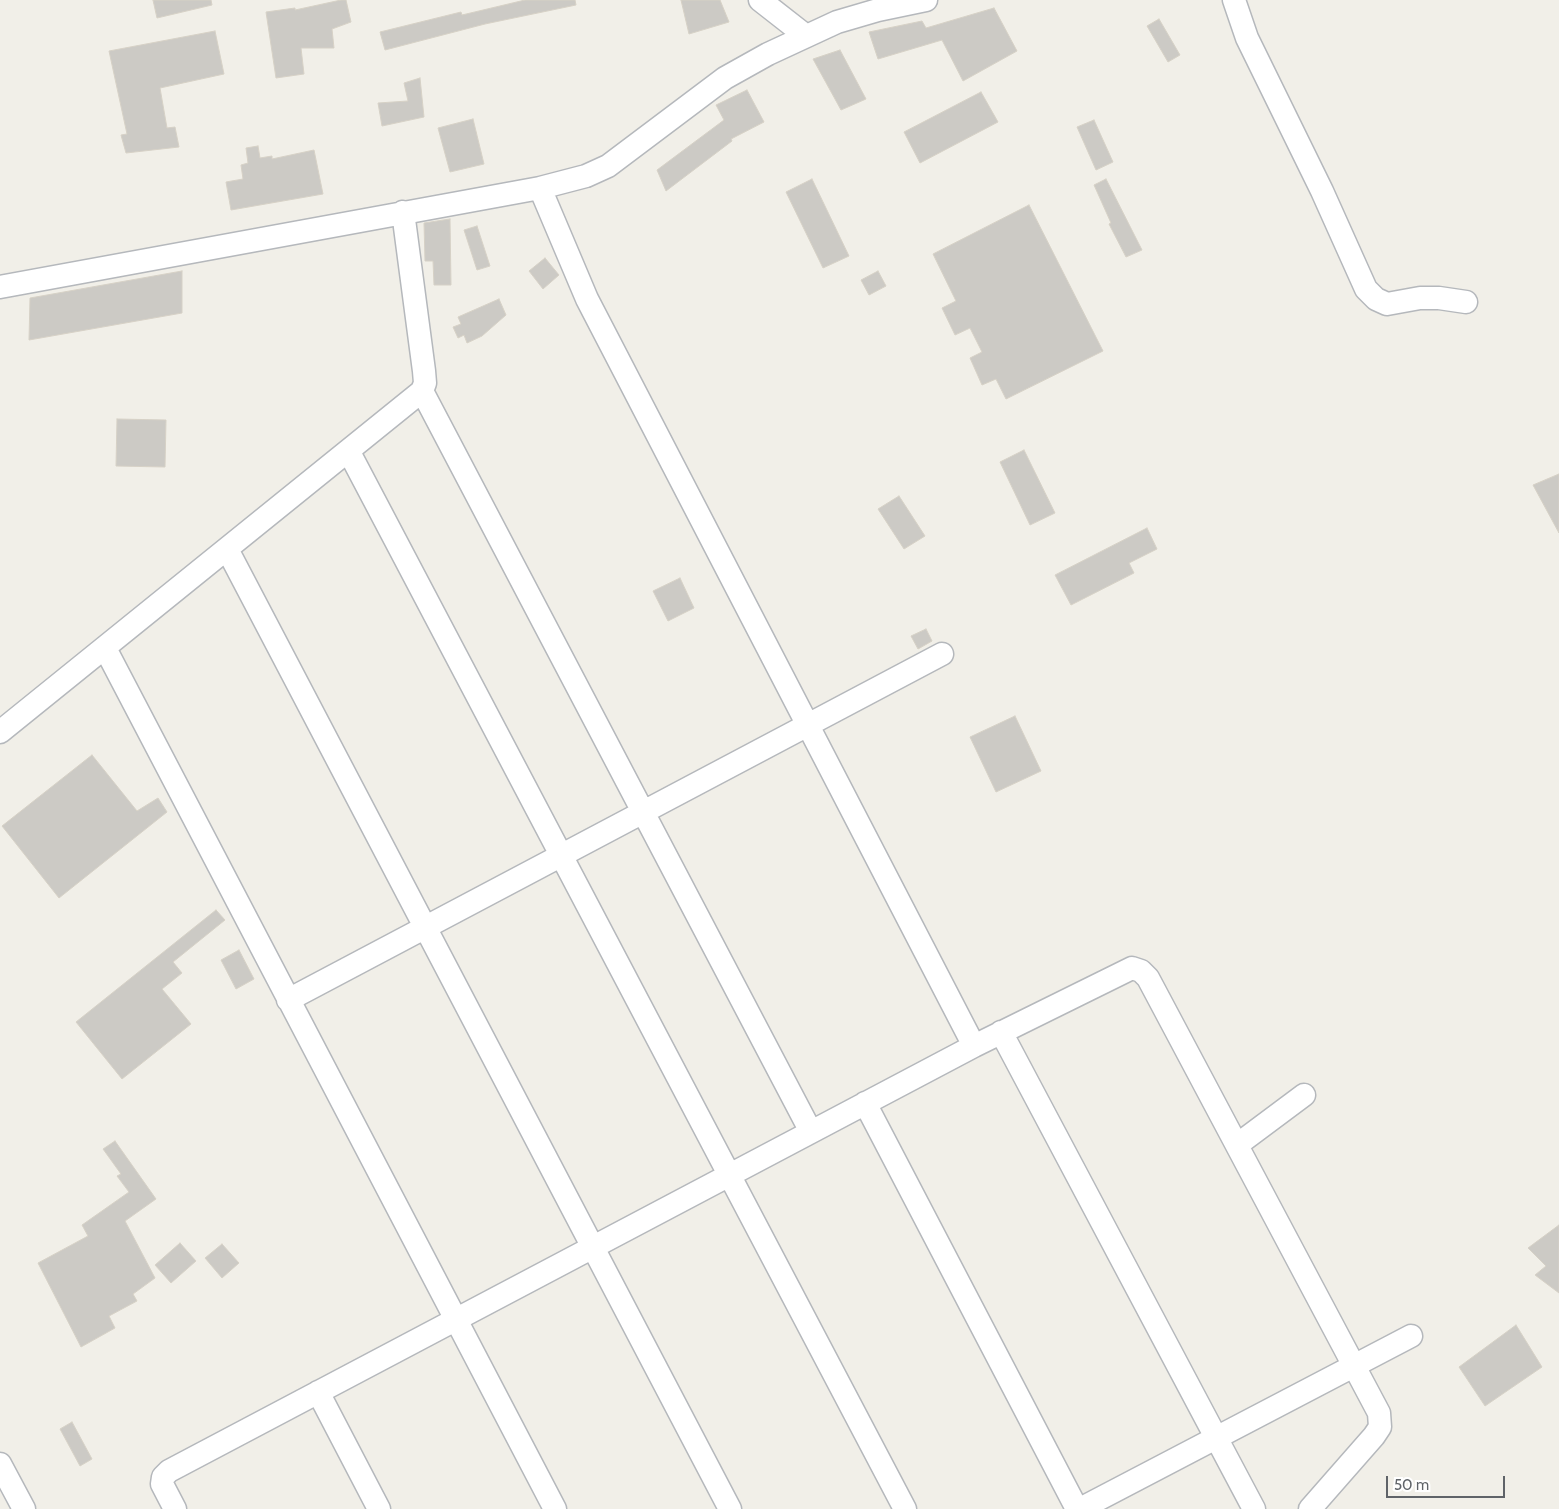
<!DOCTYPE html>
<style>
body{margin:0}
#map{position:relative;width:1559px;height:1509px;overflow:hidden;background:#f1efe8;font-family:Cabin,sans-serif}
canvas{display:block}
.scale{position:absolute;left:1386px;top:1476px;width:119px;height:22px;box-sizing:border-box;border:2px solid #5f6368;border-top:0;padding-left:6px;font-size:15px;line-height:18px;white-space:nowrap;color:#5f6368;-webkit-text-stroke:4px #fff;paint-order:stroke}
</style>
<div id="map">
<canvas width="1559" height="1509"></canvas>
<div class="scale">50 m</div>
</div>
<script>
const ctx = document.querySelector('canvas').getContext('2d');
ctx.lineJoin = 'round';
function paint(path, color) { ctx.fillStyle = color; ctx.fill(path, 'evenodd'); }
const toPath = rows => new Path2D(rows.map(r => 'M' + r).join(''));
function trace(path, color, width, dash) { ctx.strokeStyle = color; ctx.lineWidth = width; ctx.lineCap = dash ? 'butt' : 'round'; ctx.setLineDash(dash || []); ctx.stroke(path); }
const building = toPath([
 [153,0,211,0,212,5,157,18,153,0],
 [341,0,346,0,351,22,332,29,334,48,301,48,304,74,276,78,266,12,295,8,295,10,341,0],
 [525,0,575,0,576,5,485,24,385,50,380,32,461,12,462,15,525,0],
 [681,0,720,0,729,22,689,34,681,0],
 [994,8,1017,51,963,81,942,40,878,59,869,32,922,21,926,28,994,8],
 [1159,19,1180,55,1168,62,1147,26,1159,19],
 [215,31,224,74,160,88,167,128,175,127,179,147,126,153,121,135,127,134,109,51,215,31],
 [840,50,866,99,841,110,813,59,840,50],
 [420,78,424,117,382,126,378,103,408,101,404,83,420,78],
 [747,90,764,122,731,139,732,141,666,191,657,170,724,120,716,105,747,90],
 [981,92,998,122,920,163,904,132,981,92],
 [473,119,484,164,450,172,438,128,473,119],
 [1094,120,1113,162,1096,170,1077,127,1094,120],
 [258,146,260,158,272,156,272,159,314,150,323,194,231,210,226,182,243,179,241,165,248,163,246,148,258,146],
 [812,179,849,256,823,268,786,192,812,179],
 [1106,179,1142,250,1126,257,1109,224,1111,223,1094,185,1106,179],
 [1029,205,1103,351,1006,399,996,379,982,385,970,358,982,352,970,328,955,335,942,308,956,301,933,254,1029,205],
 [450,219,451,285,434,285,433,261,425,261,424,223,450,219],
 [477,226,490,266,477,270,464,230,477,226],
 [545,258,559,275,543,289,529,271,545,258],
 [182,271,182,313,29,340,30,298,182,271],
 [878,271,886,286,869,295,861,280,878,271],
 [499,299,506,315,482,336,467,343,464,335,458,338,453,327,461,324,458,317,499,299],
 [117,419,166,420,165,467,116,466,117,419],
 [1024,450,1055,513,1030,525,1000,462,1024,450],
 [1559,474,1559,533,1533,485,1559,474],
 [899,496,925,536,904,549,878,509,899,496],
 [1147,528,1157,549,1129,563,1134,573,1071,605,1055,575,1147,528],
 [680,578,694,608,668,621,653,591,680,578],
 [926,629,932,641,918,649,911,636,926,629],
 [1015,716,1041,771,996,792,970,737,1015,716],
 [92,755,137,811,158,798,167,812,59,898,2,826,92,755],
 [216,910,225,920,173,962,182,973,162,989,191,1024,122,1079,76,1022,216,910],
 [239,950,254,979,236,989,221,960,239,950],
 [115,1141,156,1199,125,1221,155,1278,133,1294,137,1301,109,1316,115,1328,81,1347,38,1263,88,1236,82,1225,129,1192,117,1176,121,1174,103,1149,115,1141],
 [1559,1225,1559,1293,1535,1275,1546,1266,1528,1248,1559,1225],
 [180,1243,196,1261,171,1283,155,1265,180,1243],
 [222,1244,239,1263,222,1278,205,1258,222,1244],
 [1516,1325,1542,1367,1485,1406,1459,1367,1516,1325],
 [72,1422,92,1459,80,1466,60,1429,72,1422]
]);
const minor = toPath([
 [760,0,806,36],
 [1234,0,1247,38,1322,191,1366,289,1376,299,1387,304,1420,298,1439,298,1466,302],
 [540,188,587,299,974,1046],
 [0,287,540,188,586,176,608,166,725,78,768,54,837,22,878,10,926,0],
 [422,391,811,1132],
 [349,452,905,1509],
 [227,549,730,1509],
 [105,648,555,1509],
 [0,732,422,391,425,383,424,371,403,212],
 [288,1000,942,654],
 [1001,1032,1254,1509],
 [865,1103,1077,1509],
 [1237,1145,1304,1095],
 [318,1392,379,1509],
 [0,1464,24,1509],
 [175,1509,162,1484,163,1477,169,1471,974,1046,1132,968,1141,971,1148,978,1379,1413,1380,1427,1374,1436,1310,1509],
 [1080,1509,1411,1336]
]);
paint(building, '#cccac5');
trace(building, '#d6d1c6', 1);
trace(minor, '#b5b8bc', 25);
trace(minor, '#fff', 22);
</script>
